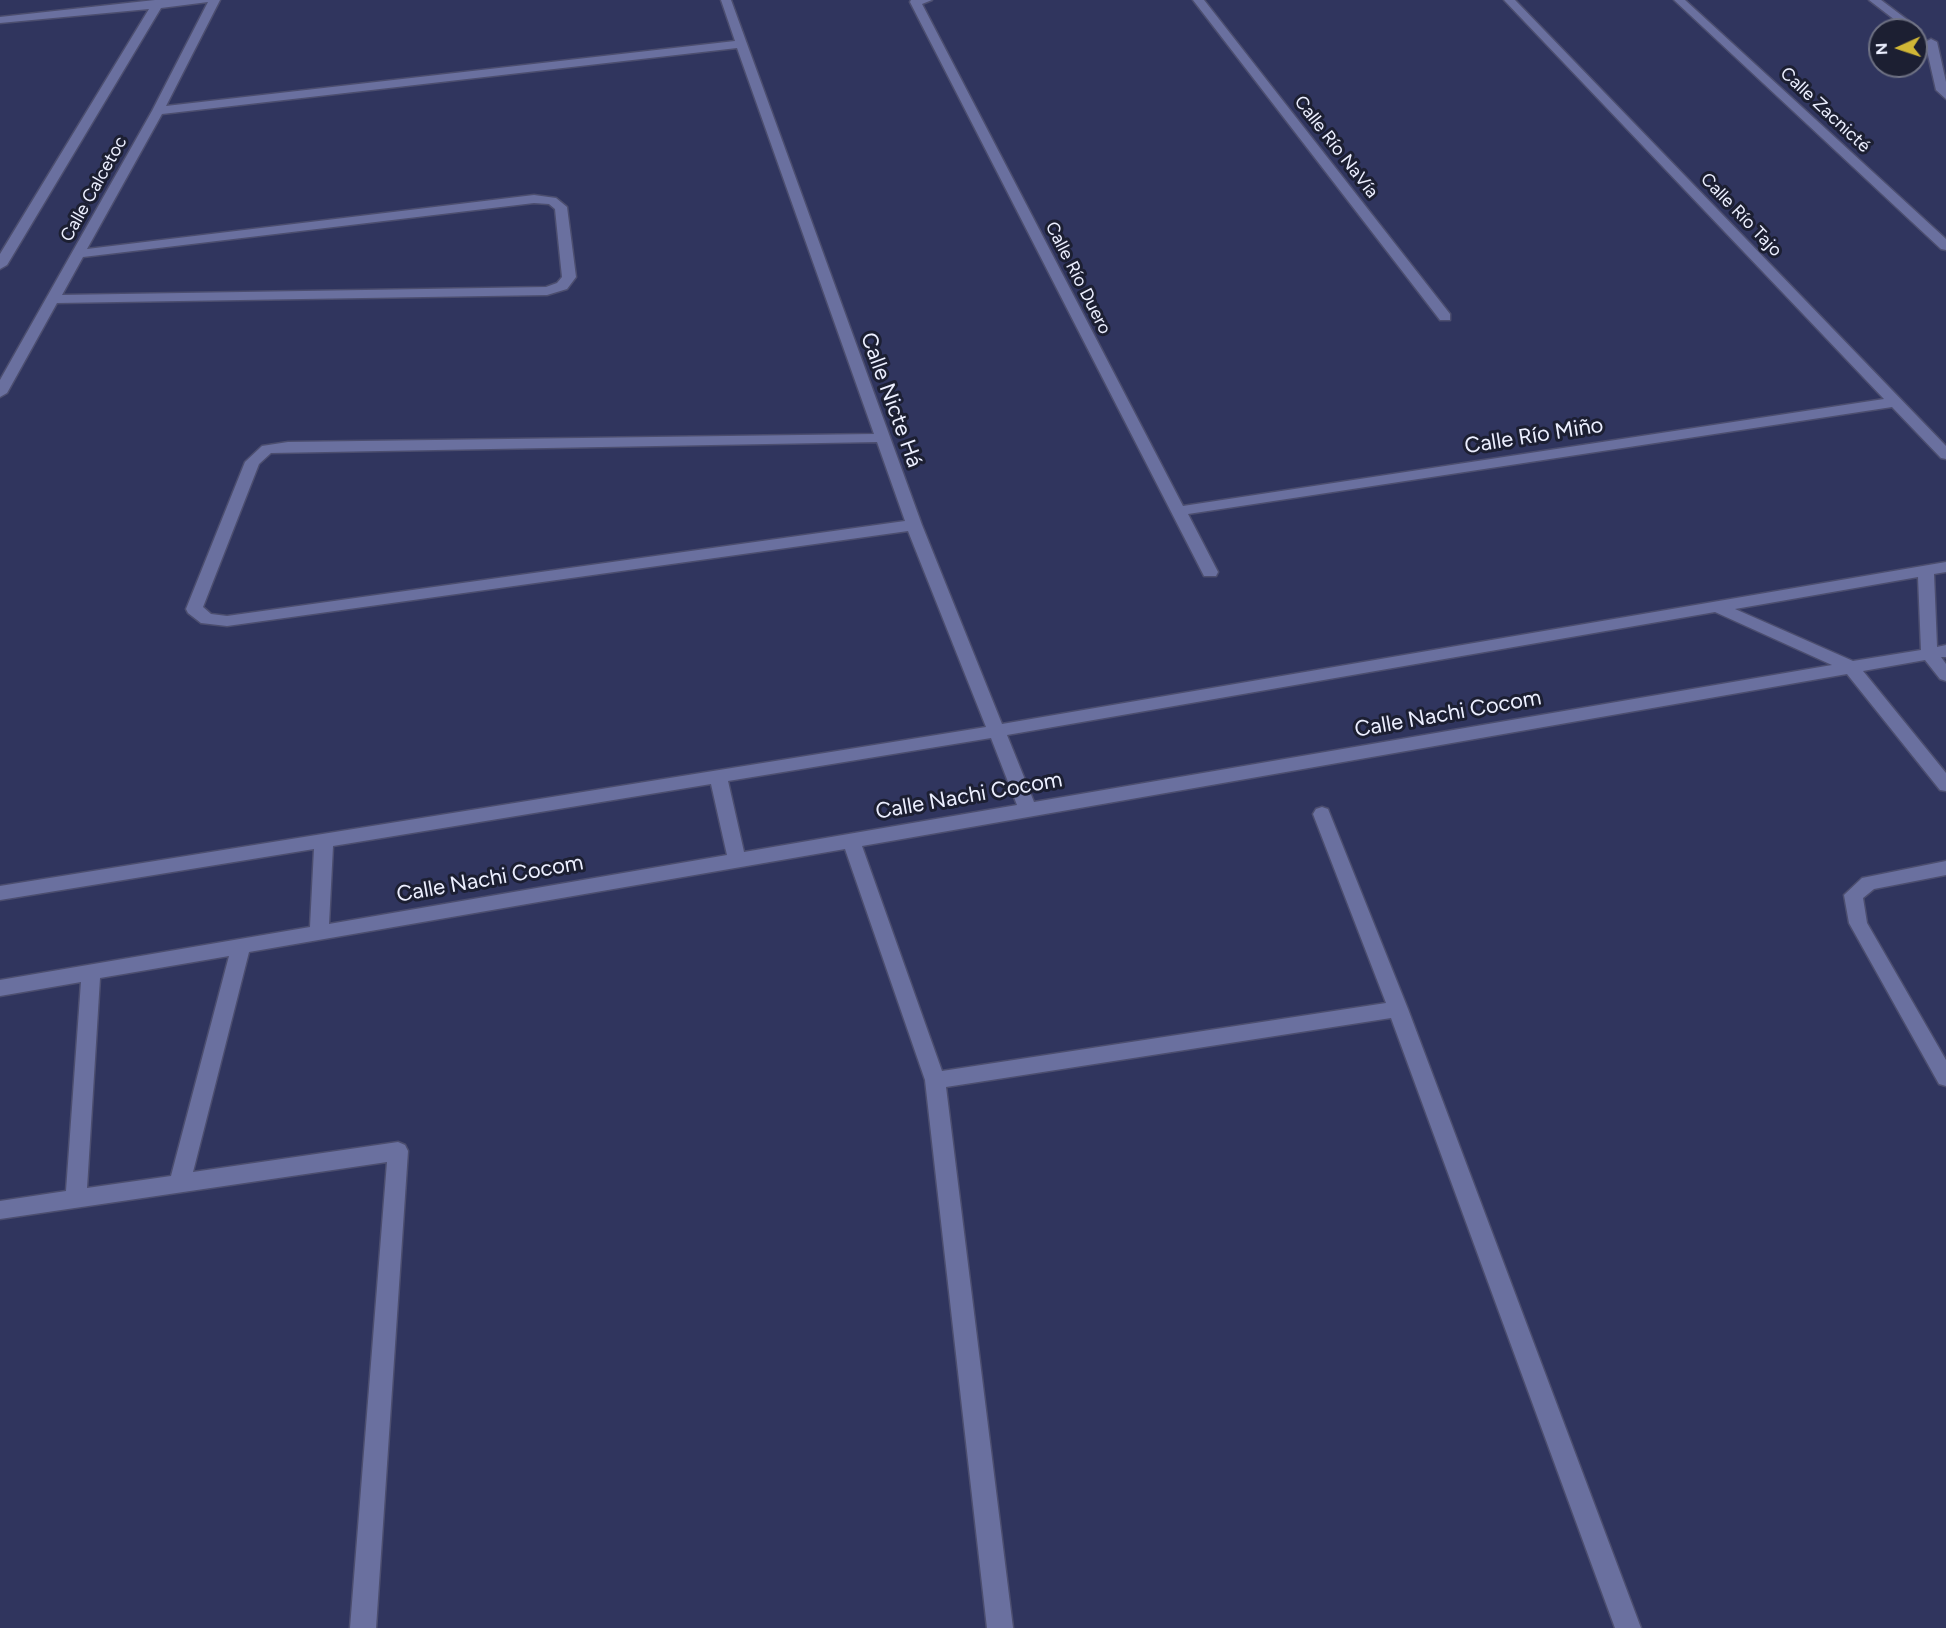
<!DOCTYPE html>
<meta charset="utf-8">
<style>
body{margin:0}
#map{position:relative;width:1946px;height:1628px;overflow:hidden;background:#30355e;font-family:Figtree,sans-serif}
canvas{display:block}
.north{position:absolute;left:1868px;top:18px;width:60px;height:60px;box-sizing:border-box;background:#1c1f32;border:2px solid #6f7284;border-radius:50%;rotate:267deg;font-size:16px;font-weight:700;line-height:24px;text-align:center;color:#ecefff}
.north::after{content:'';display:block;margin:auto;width:21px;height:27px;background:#d1b736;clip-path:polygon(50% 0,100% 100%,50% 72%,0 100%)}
</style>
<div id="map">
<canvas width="1946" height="1628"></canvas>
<div class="north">N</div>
</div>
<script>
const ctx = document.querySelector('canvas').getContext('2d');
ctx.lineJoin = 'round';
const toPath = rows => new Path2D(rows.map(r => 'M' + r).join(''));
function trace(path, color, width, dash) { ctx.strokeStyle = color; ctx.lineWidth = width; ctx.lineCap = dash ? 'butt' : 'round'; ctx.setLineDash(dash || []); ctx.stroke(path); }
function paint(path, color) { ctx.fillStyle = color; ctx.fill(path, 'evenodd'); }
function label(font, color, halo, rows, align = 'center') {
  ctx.font = font + ' Figtree,sans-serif'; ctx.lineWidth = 6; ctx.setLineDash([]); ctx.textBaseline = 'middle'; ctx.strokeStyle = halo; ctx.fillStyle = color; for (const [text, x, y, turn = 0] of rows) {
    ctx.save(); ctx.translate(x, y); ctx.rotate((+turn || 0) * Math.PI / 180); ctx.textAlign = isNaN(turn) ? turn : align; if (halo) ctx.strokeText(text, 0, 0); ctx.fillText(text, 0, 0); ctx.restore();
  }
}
const minor = toPath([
 [155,0,220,0,166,106,735,41,721,0,731,0,922,525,1002,724,1946,562,1946,572,1934,574,1937,647,1946,645,1946,657,1941,657,1946,664,1946,681,1940,679,1925,660,1863,671,1946,773,1946,791,1940,790,1847,674,862,846,942,1071,1386,1003,1313,814,1316,809,1322,807,1328,809,1408,1009,1641,1628,1615,1628,1391,1018,946,1087,1013,1628,987,1628,925,1080,845,849,249,952,193,1172,398,1142,405,1145,408,1151,376,1628,350,1628,387,1162,0,1219,0,1201,66,1191,81,982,0,996,0,980,310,927,314,849,0,900,0,886,986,727,908,531,227,626,201,623,188,613,186,609,245,462,262,446,288,442,874,434,737,48,162,114,87,249,534,195,556,198,567,207,576,277,567,289,547,295,57,303,7,393,0,397,0,380,152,111,208,2,161,8,7,265,0,269,0,254,149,9,0,23,0,17,155,0],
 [534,203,549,204,555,209,562,277,557,283,546,287,62,295,83,257,534,203],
 [877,442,905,521,227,616,211,614,203,607,259,464,271,453,877,442],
 [1918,577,1921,650,1853,661,1735,609,1918,577],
 [1715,612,1832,665,1034,802,1007,735,1715,612],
 [991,738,1017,805,744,852,728,781,991,738],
 [711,784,727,855,329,924,333,846,711,784],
 [229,956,171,1176,87,1188,100,978,229,956],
 [911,0,932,0,922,4,1183,506,1884,399,1504,0,1515,0,1946,446,1946,459,1941,458,1892,407,1188,514,1218,572,1216,576,1204,576,910,2,911,0],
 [1193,0,1204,0,1450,314,1450,320,1440,320,1193,0],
 [1674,0,1685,0,1946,239,1946,250,1941,249,1674,0],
 [1869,0,1881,0,1921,30,1916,33,1916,30,1908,30,1869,0],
 [1931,39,1937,42,1946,82,1946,99,1936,90,1925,42,1931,39],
 [1946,861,1946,875,1874,889,1863,898,1867,923,1946,1060,1946,1086,1939,1084,1849,923,1844,895,1862,878,1946,861]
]);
const farStreetnames = [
 ["Calle Zacnicté",1825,110,43],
 ["Calle Río NaVía",1336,147,52],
 ["Calle Calcetoc",94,189,-61],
 ["Calle Río Tajo",1741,215,46],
 ["Calle Río Duero",1078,278,63]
];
const streetNames = [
 ["Calle Nicte Há",891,400,70],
 ["Calle Río Miño",1534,436,-9],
 ["Calle Nachi Cocom",1448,714,-10],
 ["Calle Nachi Cocom",969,796,-10],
 ["Calle Nachi Cocom",490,879,-10]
];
trace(minor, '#4c4e6f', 3);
paint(minor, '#6a709f');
label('18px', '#ecefff', '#1c1f32', farStreetnames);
label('22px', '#ecefff', '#1c1f32', streetNames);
</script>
